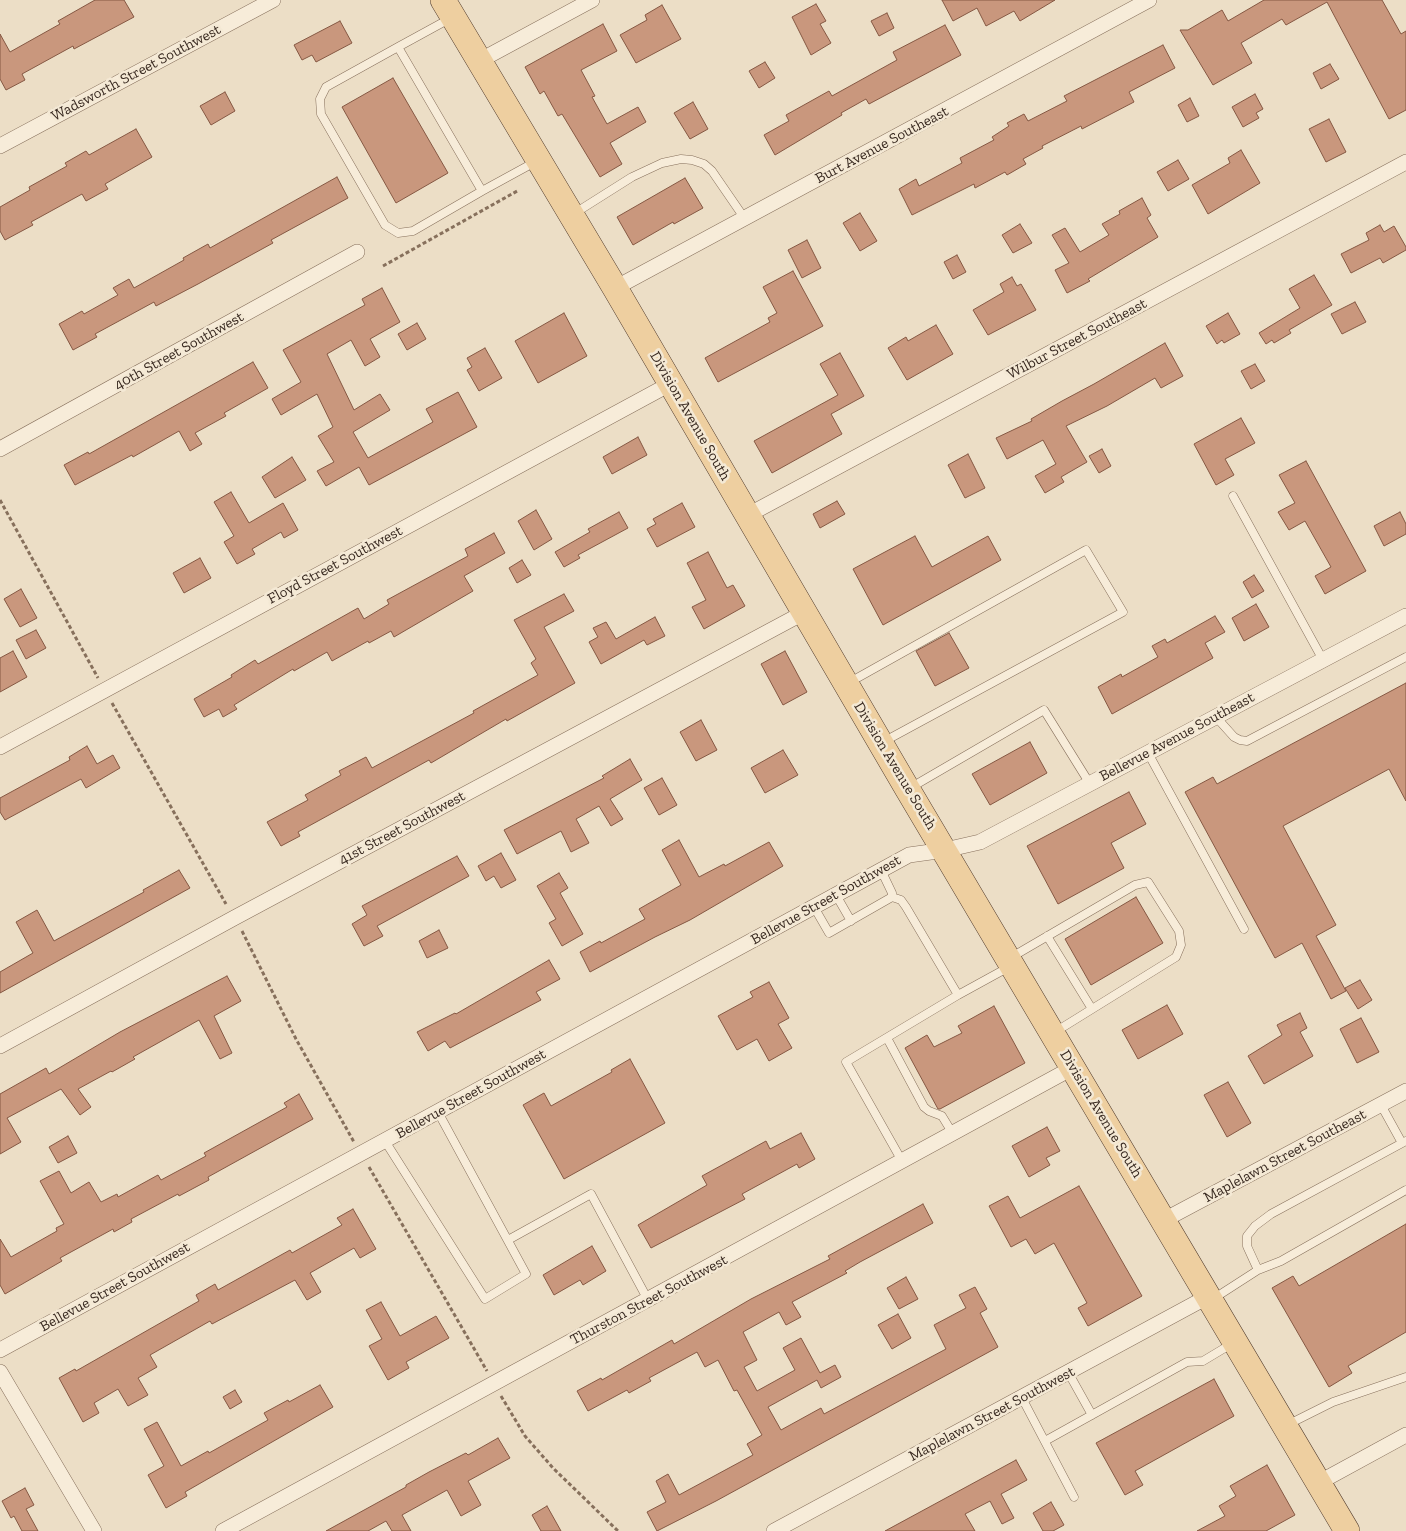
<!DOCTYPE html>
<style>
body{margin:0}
canvas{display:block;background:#ecdec6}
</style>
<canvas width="1406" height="1531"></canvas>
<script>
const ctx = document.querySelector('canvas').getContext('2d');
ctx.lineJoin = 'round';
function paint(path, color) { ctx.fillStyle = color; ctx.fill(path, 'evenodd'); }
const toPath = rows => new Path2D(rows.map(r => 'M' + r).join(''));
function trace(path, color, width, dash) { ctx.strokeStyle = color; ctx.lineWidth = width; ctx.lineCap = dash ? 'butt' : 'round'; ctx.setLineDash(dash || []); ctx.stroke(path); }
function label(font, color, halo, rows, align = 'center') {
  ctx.font = font + ' "Zilla Slab",serif'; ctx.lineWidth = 5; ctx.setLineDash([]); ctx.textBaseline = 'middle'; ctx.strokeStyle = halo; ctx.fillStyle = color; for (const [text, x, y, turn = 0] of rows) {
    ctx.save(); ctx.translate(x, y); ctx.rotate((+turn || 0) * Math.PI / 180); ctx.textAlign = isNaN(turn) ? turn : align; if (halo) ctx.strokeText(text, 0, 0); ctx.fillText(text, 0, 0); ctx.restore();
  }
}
const building = toPath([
 [95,0,124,0,134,17,74,49,73,46,22,74,25,80,6,90,0,79,0,34,10,52,60,24,58,21,95,0],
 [942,0,1055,0,1020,21,1014,11,986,26,977,8,953,21,942,0],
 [1264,0,1382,0,1401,34,1406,31,1406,110,1389,119,1327,2,1286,25,1282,19,1241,43,1252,63,1213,85,1180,30,1188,30,1222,10,1228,21,1264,0],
 [816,4,826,21,820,24,831,43,811,55,792,17,816,4],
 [662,5,681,39,636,63,620,35,647,20,645,15,662,5],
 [887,13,894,28,879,36,871,21,887,13],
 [340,21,352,43,316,62,312,55,302,60,294,45,340,21],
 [603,24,617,51,581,70,595,96,592,97,607,124,638,107,646,122,610,143,622,164,600,177,562,114,558,116,544,91,540,94,525,67,603,24],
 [945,25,961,55,869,104,866,99,841,113,842,115,775,155,764,135,789,121,786,115,829,91,832,96,897,60,893,52,945,25],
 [1163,45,1175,68,1129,92,1134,102,1082,129,1081,126,1042,146,1043,148,1023,159,1026,164,1007,175,1005,172,975,188,974,184,912,215,899,189,916,179,919,186,962,163,960,158,994,140,992,137,1009,126,1007,123,1024,114,1028,121,1067,101,1064,96,1163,45],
 [765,62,775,78,759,88,749,71,765,62],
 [1330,64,1339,79,1321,89,1313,73,1330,64],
 [393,78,448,173,396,203,342,107,393,78],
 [225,92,235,111,211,125,200,106,225,92],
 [1255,94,1263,109,1256,113,1259,118,1243,127,1232,107,1255,94],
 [1190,98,1199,116,1187,122,1178,105,1190,98],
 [693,102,708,129,690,139,674,113,693,102],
 [1329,119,1346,152,1326,162,1309,129,1329,119],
 [136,129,152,157,105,184,108,189,86,201,82,194,31,222,33,225,5,240,0,231,0,207,30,190,29,187,67,166,65,163,86,151,89,155,136,129],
 [1241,150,1260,183,1208,214,1192,185,1230,163,1228,158,1241,150],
 [1178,160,1189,179,1168,191,1157,172,1178,160],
 [337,177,348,198,271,240,273,243,198,284,156,306,154,302,95,334,97,337,73,350,59,324,82,311,84,314,118,295,113,288,129,279,134,288,184,260,183,258,208,244,210,248,337,177],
 [685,178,703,208,674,224,673,222,633,245,617,217,685,178],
 [1142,198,1151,215,1147,218,1158,237,1088,279,1090,281,1067,293,1055,270,1069,263,1052,235,1065,228,1080,252,1109,235,1102,224,1120,214,1119,211,1142,198],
 [860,213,877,241,860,251,843,223,860,213],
 [1020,224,1032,243,1013,253,1002,235,1020,224],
 [1380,225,1384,232,1394,226,1406,247,1406,250,1383,263,1380,258,1351,273,1341,254,1369,240,1366,233,1380,225],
 [807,240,821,268,802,278,788,250,807,240],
 [957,255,966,272,953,279,944,262,957,255],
 [793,271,823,326,718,382,705,358,770,322,768,318,777,313,763,287,793,271],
 [1314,275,1332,305,1289,330,1291,333,1274,343,1272,340,1266,344,1259,333,1300,308,1289,289,1314,275],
 [1012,277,1017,286,1021,284,1036,310,988,335,973,310,1004,292,1000,284,1012,277],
 [382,288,400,322,370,339,380,357,365,366,351,340,327,354,354,410,380,394,390,410,353,432,368,458,433,422,426,409,458,392,477,427,369,485,359,467,326,486,317,471,334,462,318,436,333,427,317,394,281,415,272,399,301,382,283,350,365,305,362,299,382,288],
 [1355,302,1366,322,1342,334,1331,314,1355,302],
 [564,313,587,356,538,383,515,341,564,313],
 [1228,313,1240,334,1224,343,1222,340,1217,344,1206,326,1228,313],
 [417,323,426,339,407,350,398,334,417,323],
 [936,325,953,354,907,380,888,348,906,337,908,341,936,325],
 [1165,343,1183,376,1161,388,1155,378,1107,406,1066,426,1087,462,1061,477,1064,482,1045,493,1035,476,1056,464,1043,440,1007,459,996,438,1032,421,1031,419,1062,401,1094,384,1165,343],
 [485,348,502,378,479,391,467,370,472,367,467,358,485,348],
 [840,353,864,396,831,414,842,434,772,473,754,441,838,395,820,364,840,353],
 [253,362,268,388,224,413,226,416,195,433,202,444,190,451,179,431,133,457,132,455,75,485,64,465,88,452,89,454,253,362],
 [1255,364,1265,381,1251,389,1241,371,1255,364],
 [1241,418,1255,443,1225,459,1234,475,1216,485,1194,444,1241,418],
 [638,437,647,455,612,474,603,457,638,437],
 [1102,449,1111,466,1099,473,1089,456,1102,449],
 [968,454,985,488,965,498,948,465,968,454],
 [292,457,306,480,275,498,262,477,292,457],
 [1306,461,1366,571,1325,594,1315,576,1331,567,1305,521,1289,530,1278,512,1295,503,1279,475,1306,461],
 [231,492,249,523,283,503,298,530,284,538,281,532,252,549,255,554,237,564,224,542,234,536,214,502,231,492],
 [837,501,845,514,820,528,813,514,837,501],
 [682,503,695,527,657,547,647,529,656,524,653,519,682,503],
 [536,510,552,539,534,550,518,521,536,510],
 [619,512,628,528,578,555,580,558,564,567,555,552,590,532,588,529,619,512],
 [1400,512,1406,524,1406,534,1384,546,1374,526,1400,512],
 [494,533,505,553,464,576,473,591,394,637,391,631,369,643,368,641,332,661,327,652,294,671,293,669,234,705,237,709,223,717,219,709,204,717,194,699,232,677,231,675,255,660,258,664,358,608,364,619,389,604,387,600,468,556,465,549,494,533],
 [915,536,932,567,988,536,1001,560,883,625,853,569,915,536],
 [708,552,727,588,733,585,745,606,704,629,692,607,706,600,687,563,708,552],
 [200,558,211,578,184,593,173,573,200,558],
 [522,560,531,575,517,583,509,568,522,560],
 [1254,575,1264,591,1252,598,1243,582,1254,575],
 [21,589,37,618,20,627,4,599,21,589],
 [564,594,574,611,544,627,575,683,507,721,506,719,431,763,429,760,298,832,300,836,281,846,267,822,308,800,305,795,341,775,339,771,366,757,372,768,474,713,473,711,538,675,531,663,536,659,514,620,564,594],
 [1256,604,1269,627,1244,641,1232,618,1256,604],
 [1215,616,1225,632,1205,643,1213,658,1112,714,1098,687,1121,674,1122,677,1158,657,1152,646,1165,639,1167,643,1215,616],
 [655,617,665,636,647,645,644,640,601,664,589,642,598,637,593,628,606,622,616,639,655,617],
 [36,630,46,648,26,659,16,640,36,630],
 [949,633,969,668,935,686,916,651,949,633],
 [13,651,27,677,0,692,0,658,13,651],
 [785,651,807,692,783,705,761,664,785,651],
 [1406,683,1406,801,1389,769,1283,826,1336,925,1316,936,1346,991,1331,999,1302,943,1275,958,1185,792,1213,777,1217,784,1406,683],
 [701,720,717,750,696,761,680,732,701,720],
 [1030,742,1047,773,990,805,972,774,1030,742],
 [87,746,97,764,113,755,120,768,86,788,81,779,5,820,0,812,0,798,70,760,69,757,87,746],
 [783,750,798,775,765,793,751,768,783,750],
 [630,759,642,780,610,799,623,819,611,826,599,806,576,819,589,843,571,852,561,831,517,854,504,830,604,778,602,776,630,759],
 [662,778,677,805,659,815,644,788,662,778],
 [1129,792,1146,824,1111,843,1124,868,1058,904,1027,846,1129,792],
 [679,840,699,877,724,864,725,866,769,842,783,866,690,920,655,937,590,972,580,952,600,941,601,943,645,919,639,909,681,885,662,850,679,840],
 [501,853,516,880,501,888,494,876,486,881,478,866,501,853],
 [457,856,469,876,377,926,383,936,364,946,352,924,367,915,362,906,457,856],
 [179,870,190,888,0,993,0,972,33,953,16,922,37,910,54,941,144,892,143,890,179,870],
 [559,873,568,888,560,893,583,934,562,946,549,923,556,919,537,886,559,873],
 [1136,897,1163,943,1091,985,1065,939,1136,897],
 [439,930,448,948,427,958,419,941,439,930],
 [549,960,560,979,536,992,541,1000,450,1048,445,1041,428,1051,417,1032,455,1013,456,1014,549,960],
 [227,976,241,1001,214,1016,232,1053,220,1059,199,1020,133,1057,135,1059,112,1072,111,1071,78,1089,91,1107,80,1115,61,1089,7,1118,21,1142,0,1154,0,1094,46,1068,49,1074,120,1032,227,976],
 [1360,980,1372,1000,1358,1009,1345,988,1360,980],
 [769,982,789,1018,778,1024,792,1048,769,1061,757,1039,737,1050,718,1016,753,997,750,992,769,982],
 [1167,1005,1183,1034,1138,1059,1122,1030,1167,1005],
 [994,1006,1025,1063,940,1109,938,1109,905,1048,927,1035,934,1047,962,1033,958,1026,994,1006],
 [1300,1013,1307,1028,1300,1032,1313,1056,1264,1084,1248,1056,1282,1035,1277,1025,1300,1013],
 [1361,1018,1379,1052,1357,1063,1340,1029,1361,1018],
 [630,1059,665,1123,564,1179,523,1105,544,1093,551,1106,612,1072,611,1070,630,1059],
 [1228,1082,1251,1123,1227,1137,1204,1095,1228,1082],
 [299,1094,313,1119,208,1177,209,1180,179,1196,178,1194,131,1219,132,1222,114,1232,113,1229,60,1258,62,1261,5,1294,0,1285,0,1239,11,1257,57,1231,56,1228,64,1224,40,1181,59,1171,71,1193,89,1182,101,1202,117,1194,118,1197,158,1175,161,1180,206,1156,204,1153,287,1107,284,1103,299,1094],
 [1047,1127,1060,1151,1046,1158,1050,1165,1029,1177,1012,1146,1047,1127],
 [801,1133,815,1159,799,1168,797,1164,742,1194,745,1199,651,1248,638,1225,707,1185,702,1176,766,1141,770,1149,801,1133],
 [68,1136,77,1153,58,1163,49,1147,68,1136],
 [1079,1186,1142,1296,1088,1326,1078,1308,1087,1303,1054,1243,1035,1254,1026,1239,1011,1247,989,1206,1008,1196,1020,1218,1079,1186],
 [923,1204,933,1223,860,1262,845,1271,847,1273,792,1302,801,1317,786,1325,779,1312,743,1332,757,1360,744,1367,757,1391,795,1370,783,1348,801,1338,820,1373,835,1365,841,1377,821,1388,817,1380,768,1407,781,1430,821,1408,824,1414,946,1349,934,1325,966,1308,959,1295,975,1287,987,1309,980,1313,998,1347,716,1501,657,1531,647,1512,666,1502,656,1481,668,1474,679,1495,753,1455,747,1444,762,1435,737,1390,734,1391,718,1360,705,1367,697,1352,649,1378,651,1381,629,1393,627,1390,588,1411,577,1391,601,1378,602,1380,672,1340,674,1344,751,1299,830,1259,828,1256,923,1204],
 [353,1209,376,1249,360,1258,354,1248,310,1273,321,1292,307,1300,295,1280,212,1324,210,1321,150,1355,157,1367,138,1378,148,1395,128,1406,118,1389,94,1403,99,1413,83,1422,59,1378,75,1369,76,1371,199,1301,196,1295,215,1284,218,1290,290,1250,292,1253,342,1225,337,1218,353,1209],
 [1406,1224,1406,1332,1348,1366,1352,1373,1329,1387,1272,1288,1293,1276,1299,1286,1406,1224],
 [592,1246,606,1271,583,1285,580,1280,554,1295,543,1275,592,1246],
 [906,1277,918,1299,899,1309,887,1288,906,1277],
 [381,1302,400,1336,436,1316,449,1338,406,1362,409,1368,388,1380,369,1346,382,1339,366,1310,381,1302],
 [898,1314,911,1338,892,1349,878,1325,898,1314],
 [1214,1379,1234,1416,1135,1471,1143,1485,1125,1495,1096,1443,1214,1379],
 [320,1385,333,1407,185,1492,187,1496,166,1508,148,1475,164,1466,144,1429,157,1422,181,1466,208,1451,209,1453,268,1420,264,1413,288,1400,289,1402,320,1385],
 [235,1390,242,1402,230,1409,223,1397,235,1390],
 [498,1438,510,1458,468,1481,481,1505,461,1516,447,1490,402,1515,411,1531,392,1531,386,1521,368,1531,326,1531,406,1487,406,1485,429,1472,466,1453,468,1455,498,1438],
 [1016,1460,1027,1480,1001,1494,1014,1518,1002,1524,990,1501,965,1514,975,1531,885,1531,1016,1460],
 [1267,1465,1295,1515,1266,1531,1197,1531,1225,1516,1219,1506,1236,1496,1230,1486,1267,1465],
 [25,1488,34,1505,26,1509,38,1531,22,1531,14,1516,11,1518,2,1501,25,1488],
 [1051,1502,1064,1525,1053,1531,1043,1531,1033,1513,1051,1502],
 [547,1506,561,1531,541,1531,532,1515,547,1506]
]);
const path = toPath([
 [383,266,519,190],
 [0,500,98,678],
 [112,703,226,904],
 [242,931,296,1039,354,1142],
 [369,1167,487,1371],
 [501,1396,525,1436,553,1468,618,1531]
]);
const lane = toPath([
 [398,47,482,191,413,231,398,233,385,225,321,114,320,99,326,87,398,47,451,18],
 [482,191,535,162],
 [575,213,632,177,662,163,681,159,692,160,704,164,712,171,745,219],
 [1233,496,1323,660],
 [850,682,1086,550,1123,612,883,742],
 [1216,717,1234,737,1240,740,1247,741,1406,657],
 [1148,753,1244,929],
 [910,788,1044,710,1090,784],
 [836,895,851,921],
 [892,897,901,900,906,907,958,995,1009,967],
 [814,907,829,933,892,897,892,893,881,870],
 [1047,936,1092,1009],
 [1010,958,1135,885,1148,882,1179,931,1181,945,1176,957,1055,1032],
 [887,1038,924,1107,929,1111,942,1116,953,1134],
 [1381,1105,1402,1143],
 [385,1141,485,1299,526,1274,438,1112],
 [902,1161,846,1062,958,995],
 [508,1240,591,1194,648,1300],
 [1258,1270,1281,1261,1406,1190],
 [1213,1299,1258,1270,1247,1246,1247,1236,1255,1226,1271,1214,1406,1141],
 [1068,1372,1092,1415],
 [1022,1398,1074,1497],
 [1289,1424,1333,1402,1406,1377],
 [1045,1441,1187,1362,1203,1361,1233,1343]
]);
const street = toPath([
 [479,61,592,0],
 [0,146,273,0],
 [615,288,1149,0],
 [0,449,357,252],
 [748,515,1406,162],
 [0,747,670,384],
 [0,1046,234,918,805,612],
 [1164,1220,1406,1091],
 [0,1350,909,855,945,850,980,842,1406,616],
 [0,1372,94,1531],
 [1318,1483,1406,1435],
 [223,1531,1074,1067],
 [774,1531,1209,1296]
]);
const primary = toPath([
 [443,0,615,288,908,790,1347,1531]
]);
const streetNames = [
 ["Wadsworth Street Southwest",136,73,-28],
 ["Burt Avenue Southeast",882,145,-28],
 ["Wilbur Street Southeast",1077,339,-28],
 ["40th Street Southwest",179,351,-29],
 ["Division Avenue South",690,416,60],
 ["Floyd Street Southwest",335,565,-28],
 ["Bellevue Avenue Southeast",1177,737,-28],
 ["Division Avenue South",895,766,59],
 ["41st Street Southwest",402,828,-28],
 ["Bellevue Street Southwest",826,900,-29],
 ["Bellevue Street Southwest",471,1094,-29],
 ["Division Avenue South",1101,1114,59],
 ["Maplelawn Street Southeast",1285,1156,-28],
 ["Bellevue Street Southwest",115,1287,-29],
 ["Thurston Street Southwest",649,1300,-28],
 ["Maplelawn Street Southwest",992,1414,-28]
];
paint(building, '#c9977d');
trace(building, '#855843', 1);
trace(lane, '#87705c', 9);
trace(street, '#87705c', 16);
trace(primary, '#553f30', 26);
trace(path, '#87705c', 3, [4, 2.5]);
trace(lane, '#f7ecd9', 8);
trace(street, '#f7ecd9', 15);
trace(primary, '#eecfa0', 25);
label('15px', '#382920', '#f4e9d5', streetNames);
</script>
